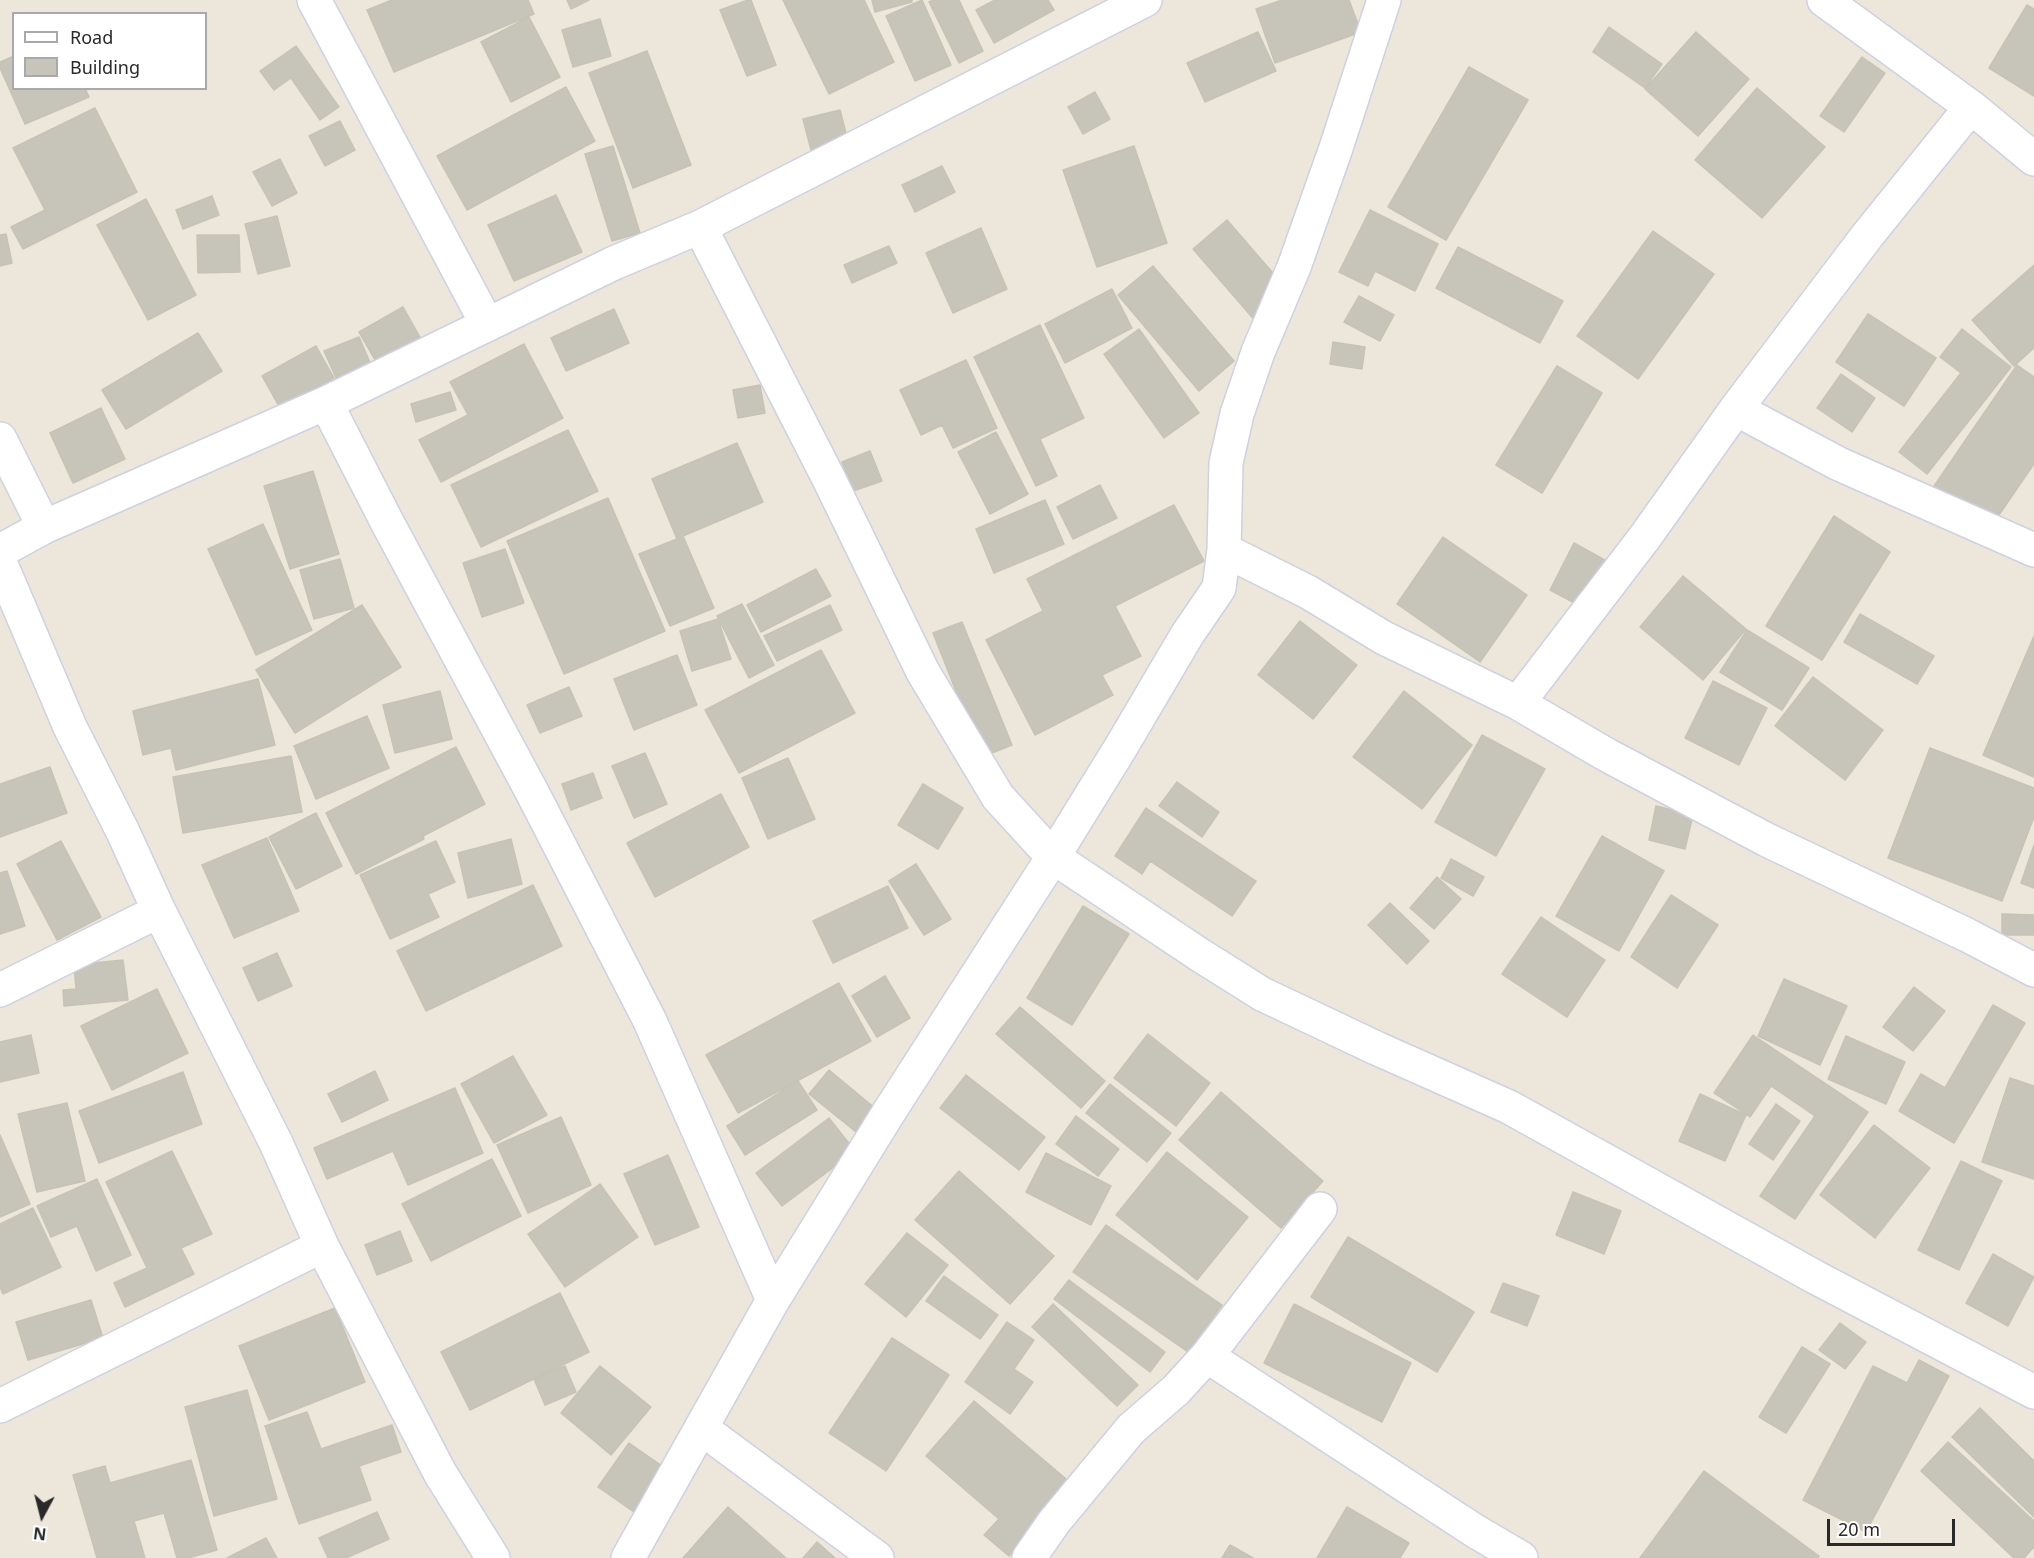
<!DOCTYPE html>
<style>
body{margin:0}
#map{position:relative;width:2034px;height:1558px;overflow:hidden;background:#ece7da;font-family:"Noto Sans",sans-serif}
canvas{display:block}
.legend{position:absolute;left:12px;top:12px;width:195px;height:78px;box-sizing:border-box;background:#fff;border:2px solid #a9a9a9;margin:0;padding:8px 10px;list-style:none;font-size:18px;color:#292929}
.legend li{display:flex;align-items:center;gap:12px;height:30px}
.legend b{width:30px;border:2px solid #a9a9a9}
.north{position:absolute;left:12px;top:1486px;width:60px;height:60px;-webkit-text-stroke:4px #fff;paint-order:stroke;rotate:187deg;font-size:16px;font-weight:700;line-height:24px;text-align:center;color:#292929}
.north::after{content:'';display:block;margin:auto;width:21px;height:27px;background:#292929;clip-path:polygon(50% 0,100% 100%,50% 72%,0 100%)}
.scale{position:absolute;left:1827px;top:1519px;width:128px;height:27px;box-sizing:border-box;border:3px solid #292929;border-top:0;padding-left:8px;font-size:18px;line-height:21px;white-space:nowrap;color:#292929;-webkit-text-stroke:4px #fff;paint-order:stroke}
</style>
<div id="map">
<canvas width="2034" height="1558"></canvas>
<ul class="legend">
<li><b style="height:8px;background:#fff"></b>Road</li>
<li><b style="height:16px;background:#c7c4ba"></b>Building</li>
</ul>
<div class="north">N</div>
<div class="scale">20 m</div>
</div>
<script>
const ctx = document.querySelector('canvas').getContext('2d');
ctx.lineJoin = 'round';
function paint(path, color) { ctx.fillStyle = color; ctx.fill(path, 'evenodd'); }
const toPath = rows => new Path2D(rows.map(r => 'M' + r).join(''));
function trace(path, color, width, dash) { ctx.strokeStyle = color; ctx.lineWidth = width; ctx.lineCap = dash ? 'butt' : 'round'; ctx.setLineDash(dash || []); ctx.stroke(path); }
const building = toPath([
 [392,0,528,0,534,14,394,72,367,10,392,0],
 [567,0,589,0,571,9,567,0],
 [748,0,751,0,776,65,747,76,720,10,748,0],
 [783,0,864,0,894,62,829,94,783,0],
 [872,0,912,0,912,2,875,12,872,0],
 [922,0,951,65,915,81,886,16,922,0],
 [933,0,959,0,983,51,959,63,929,2,933,0],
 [995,0,1048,0,1054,10,994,43,976,10,995,0],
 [1282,0,1349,0,1361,32,1275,63,1256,9,1282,0],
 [2027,5,2034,9,2034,96,1989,68,2027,5],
 [529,17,560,77,511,102,481,42,529,17],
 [600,19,611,56,573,67,562,30,600,19],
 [1609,27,1662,64,1645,88,1593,52,1609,27],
 [1258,32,1276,71,1205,102,1187,63,1258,32],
 [1696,32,1749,79,1698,136,1645,89,1696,32],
 [296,46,339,107,320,120,291,78,274,90,260,71,296,46],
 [647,51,691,165,633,188,589,73,647,51],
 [14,56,14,88,85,88,89,97,25,124,0,68,0,62,14,56],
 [1862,57,1885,73,1844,132,1820,116,1862,57],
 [1469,67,1528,100,1446,240,1388,207,1469,67],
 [566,87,595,141,467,210,437,156,566,87],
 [1757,88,1825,147,1762,218,1695,160,1757,88],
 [1095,92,1110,119,1083,134,1068,107,1095,92],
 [95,108,137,192,23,249,11,227,45,210,13,148,95,108],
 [840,110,848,141,811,150,803,119,840,110],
 [340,121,355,150,325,166,309,136,340,121],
 [613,146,640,233,612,241,585,154,613,146],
 [1134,146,1167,243,1097,267,1063,170,1134,146],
 [280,159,297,193,272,206,253,172,280,159],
 [942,166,955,192,915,212,902,185,942,166],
 [556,195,582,252,514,281,488,225,556,195],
 [212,196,219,215,183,229,176,210,212,196],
 [146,199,196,295,148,320,97,225,146,199],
 [1370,210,1438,244,1415,291,1375,271,1368,286,1339,272,1370,210],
 [277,216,290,266,258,274,245,224,277,216],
 [1227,220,1292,295,1258,324,1193,249,1227,220],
 [981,228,1007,289,953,313,926,253,981,228],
 [1653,231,1714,274,1638,379,1577,336,1653,231],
 [6,234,12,263,0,266,0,235,6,234],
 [197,235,239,235,240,272,198,273,197,235],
 [889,246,897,263,852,283,844,265,889,246],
 [1458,247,1563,301,1540,343,1436,288,1458,247],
 [2034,265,2034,348,2014,366,1972,320,2034,265],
 [1153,266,1234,361,1199,391,1118,295,1153,266],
 [1112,289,1132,328,1065,363,1045,324,1112,289],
 [1359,296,1394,315,1380,341,1344,322,1359,296],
 [403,307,421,339,377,363,359,332,403,307],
 [614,309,629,343,566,371,551,338,614,309],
 [1868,314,1936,358,1904,406,1836,362,1868,314],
 [1040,325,1084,418,1040,439,1057,476,1036,486,974,357,1040,325],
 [1139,329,1199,413,1164,438,1104,354,1139,329],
 [1962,329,2011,367,1927,474,1899,452,1961,373,1940,357,1962,329],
 [198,333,222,371,126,429,102,390,198,333],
 [359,337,371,365,337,380,324,351,359,337],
 [1333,342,1365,347,1362,369,1330,364,1333,342],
 [524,344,563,418,441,482,419,440,468,415,450,382,524,344],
 [316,346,334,378,280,408,262,376,316,346],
 [966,360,997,428,953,448,942,425,921,435,900,390,966,360],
 [2017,365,2034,377,2034,464,1990,528,1932,489,2017,365],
 [1557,366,1602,393,1542,493,1496,465,1557,366],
 [1841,374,1875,398,1852,432,1817,408,1841,374],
 [760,385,765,413,738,418,733,390,760,385],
 [450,392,456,410,416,422,411,404,450,392],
 [101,408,125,459,73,483,50,433,101,408],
 [568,430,598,491,481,547,451,485,568,430],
 [996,432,1028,494,990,514,958,452,996,432],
 [737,443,763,502,683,536,714,608,670,626,639,554,677,539,652,479,737,443],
 [870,451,882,481,853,491,842,462,870,451],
 [313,471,339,554,290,569,264,486,313,471],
 [1100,485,1117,518,1073,539,1057,507,1100,485],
 [608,498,665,631,564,674,507,541,608,498],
 [1045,500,1064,544,994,573,976,529,1045,500],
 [1174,505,1204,561,1115,606,1141,656,1102,675,1113,695,1035,735,986,640,1043,611,1027,579,1174,505],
 [1834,516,1890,552,1822,660,1766,626,1834,516],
 [263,524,312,630,256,655,208,549,263,524],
 [1443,537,1527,595,1480,662,1397,604,1443,537],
 [1574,543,1610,563,1586,609,1550,590,1574,543],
 [505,549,524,603,482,617,463,563,505,549],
 [340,559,354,608,314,619,300,570,340,559],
 [816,569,831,596,761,632,747,605,816,569],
 [1683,576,1746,629,1703,680,1640,627,1683,576],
 [742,604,774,665,749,678,717,616,742,604],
 [362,605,401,667,295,733,256,670,362,605],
 [830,605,842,630,777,661,764,636,830,605],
 [1860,614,1934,656,1917,684,1844,642,1860,614],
 [718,619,731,659,692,671,680,631,718,619],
 [1300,621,1357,665,1313,719,1258,675,1300,621],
 [962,622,1012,745,982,757,933,633,962,622],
 [1747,630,1809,668,1782,710,1720,672,1747,630],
 [2034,636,2034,777,1983,755,2034,636],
 [821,650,855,713,739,773,705,710,821,650],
 [677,655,697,705,634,730,614,679,677,655],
 [1813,677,1883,730,1845,780,1775,726,1813,677],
 [258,679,275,745,176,770,171,748,143,755,133,711,258,679],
 [1713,681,1767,708,1739,765,1685,738,1713,681],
 [569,687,582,716,540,733,527,705,569,687],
 [440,691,452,739,395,753,383,705,440,691],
 [1404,691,1472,745,1422,809,1353,757,1404,691],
 [367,716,389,768,316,799,294,746,367,716],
 [1482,735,1545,769,1496,856,1435,822,1482,735],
 [456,747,485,804,423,836,424,839,356,874,326,813,456,747],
 [1930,748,2034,788,2034,817,2002,901,1888,858,1930,748],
 [645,753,667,804,634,818,612,766,645,753],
 [291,756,302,812,183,833,173,777,291,756],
 [788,758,815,819,768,839,742,778,788,758],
 [50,767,67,813,0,837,0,784,50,767],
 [593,773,602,798,571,810,562,784,593,773],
 [1177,782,1219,812,1202,837,1159,806,1177,782],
 [923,784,963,808,938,849,898,825,923,784],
 [721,794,749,847,655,897,627,843,721,794],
 [1656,806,1693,815,1685,849,1649,840,1656,806],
 [1146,808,1256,881,1232,916,1150,861,1142,874,1115,856,1146,808],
 [316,813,342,866,296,889,269,837,316,813],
 [1602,836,1664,871,1619,951,1556,916,1602,836],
 [267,838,299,911,234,938,202,865,267,838],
 [511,839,522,884,468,898,458,853,511,839],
 [61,841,101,917,57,940,17,864,61,841],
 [436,841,455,882,428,894,439,917,390,939,360,875,436,841],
 [2034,845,2034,888,2021,883,2034,845],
 [1451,859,1484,877,1473,896,1441,878,1451,859],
 [916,864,951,919,924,935,889,881,916,864],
 [7,871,25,926,0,934,0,873,7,871],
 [1437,877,1461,899,1434,929,1410,908,1437,877],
 [533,885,562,946,426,1011,397,951,533,885],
 [888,886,908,928,833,963,813,921,888,886],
 [1671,895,1718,925,1677,988,1631,957,1671,895],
 [1390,903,1429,941,1407,964,1368,925,1390,903],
 [1083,906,1129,934,1072,1025,1027,998,1083,906],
 [2002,914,2034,915,2034,935,2002,935,2002,914],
 [1541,917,1605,960,1567,1017,1502,974,1541,917],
 [277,953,292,986,258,1001,243,968,277,953],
 [123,960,128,1000,64,1006,63,990,76,989,74,965,123,960],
 [885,976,910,1018,877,1037,852,996,885,976],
 [1784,979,1847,1006,1820,1065,1758,1036,1784,979],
 [839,983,871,1041,738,1113,706,1055,839,983],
 [1914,987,1945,1011,1913,1051,1883,1027,1914,987],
 [157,989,188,1053,112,1090,81,1026,157,989],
 [1993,1005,2025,1023,1954,1143,1899,1111,1921,1074,1945,1088,1993,1005],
 [1020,1007,1105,1081,1081,1108,996,1034,1020,1007],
 [1148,1034,1210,1083,1176,1126,1114,1078,1148,1034],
 [31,1035,39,1073,0,1082,0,1042,31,1035],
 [1753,1035,1868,1112,1795,1219,1760,1196,1815,1116,1771,1086,1750,1117,1714,1093,1753,1035],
 [1846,1036,1905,1062,1886,1104,1828,1079,1846,1036],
 [513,1056,547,1115,494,1143,461,1084,513,1056],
 [829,1070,876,1109,856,1132,809,1094,829,1070],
 [375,1071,388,1100,342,1122,328,1094,375,1071],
 [183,1072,202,1124,99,1163,79,1111,183,1072],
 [966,1075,1045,1137,1019,1170,940,1108,966,1075],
 [2010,1078,2034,1086,2034,1179,1982,1162,2010,1078],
 [798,1081,817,1110,745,1155,727,1126,798,1081],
 [1110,1084,1171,1133,1147,1162,1086,1113,1110,1084],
 [455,1088,483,1153,408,1185,393,1151,327,1179,314,1148,455,1088],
 [1221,1092,1323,1181,1281,1228,1179,1140,1221,1092],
 [1700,1094,1746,1115,1725,1161,1679,1141,1700,1094],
 [67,1103,85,1181,37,1192,18,1114,67,1103],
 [1776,1104,1800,1121,1773,1160,1749,1144,1776,1104],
 [1076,1116,1119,1149,1098,1176,1056,1144,1076,1116],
 [561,1117,591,1185,528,1213,497,1145,561,1117],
 [829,1118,855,1151,782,1206,756,1173,829,1118],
 [1874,1125,1930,1168,1875,1238,1820,1195,1874,1125],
 [0,1135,30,1204,0,1217,0,1135],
 [172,1151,212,1234,181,1248,194,1274,125,1307,114,1283,147,1268,106,1182,172,1151],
 [1167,1152,1248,1217,1197,1280,1116,1215,1167,1152],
 [1046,1153,1111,1186,1091,1225,1026,1192,1046,1153],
 [668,1155,699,1227,655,1245,624,1174,668,1155],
 [492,1159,521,1216,431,1261,402,1204,492,1159],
 [1961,1161,2002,1181,1959,1270,1918,1250,1961,1161],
 [959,1171,1054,1256,1010,1304,915,1220,959,1171],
 [97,1179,131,1255,96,1271,77,1226,51,1237,37,1206,97,1179],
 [600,1184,638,1237,565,1287,528,1234,600,1184],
 [1573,1192,1621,1211,1604,1254,1556,1235,1573,1192],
 [33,1208,61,1267,3,1294,0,1287,0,1224,33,1208],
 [1106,1225,1222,1305,1188,1352,1073,1272,1106,1225],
 [400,1231,412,1261,377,1275,365,1245,400,1231],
 [907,1233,948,1265,906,1317,865,1284,907,1233],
 [1348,1237,1474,1312,1437,1372,1311,1297,1348,1237],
 [1993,1254,2034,1277,2008,1326,1966,1303,1993,1254],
 [944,1276,998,1315,980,1339,926,1301,944,1276],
 [1069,1280,1165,1352,1150,1372,1054,1299,1069,1280],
 [1503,1283,1539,1296,1527,1326,1491,1312,1503,1283],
 [560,1293,589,1352,470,1410,441,1352,560,1293],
 [91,1300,103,1338,28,1360,16,1322,91,1300],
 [1053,1304,1138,1385,1117,1406,1032,1327,1053,1304],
 [1294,1304,1411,1363,1382,1422,1264,1363,1294,1304],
 [335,1308,365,1382,269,1420,239,1346,335,1308],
 [1007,1322,1034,1340,1014,1369,1033,1382,1010,1414,965,1382,1007,1322],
 [1840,1323,1866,1342,1845,1369,1819,1350,1840,1323],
 [892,1338,949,1375,886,1471,829,1433,892,1338],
 [1802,1347,1830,1364,1786,1433,1759,1417,1802,1347],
 [1919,1360,1949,1376,1866,1532,1803,1500,1873,1366,1907,1383,1919,1360],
 [565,1366,576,1392,545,1405,534,1379,565,1366],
 [600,1366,651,1407,611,1455,561,1413,600,1366],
 [247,1390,277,1499,214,1516,185,1407,247,1390],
 [974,1401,1072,1484,1009,1556,984,1535,999,1519,926,1456,974,1401],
 [1980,1408,2034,1461,2034,1517,1952,1437,1980,1408],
 [307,1412,321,1449,392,1425,401,1452,359,1466,371,1500,299,1524,265,1426,307,1412],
 [1948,1442,2034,1521,2034,1547,2024,1558,2014,1558,1921,1471,1948,1442],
 [629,1443,665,1468,634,1512,598,1487,629,1443],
 [191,1460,217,1550,188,1558,177,1558,164,1513,134,1521,145,1558,97,1558,73,1475,105,1466,110,1483,191,1460],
 [1704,1471,1819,1556,1818,1558,1640,1558,1704,1471],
 [728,1507,786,1558,683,1558,728,1507],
 [1347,1507,1409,1543,1400,1558,1317,1558,1347,1507],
 [377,1512,389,1539,346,1558,328,1558,319,1538,377,1512],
 [266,1538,277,1558,227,1558,266,1538],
 [817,1542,835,1558,803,1558,817,1542],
 [1230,1545,1253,1558,1222,1558,1230,1545]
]);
const minor = toPath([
 [314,0,487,324],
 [1824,0,1971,107,2034,159],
 [700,227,829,479,923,672,998,797,1053,857,1200,955,1262,994,1376,1048,1509,1107,1815,1277,2034,1392],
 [326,403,387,522,532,792,650,1021,773,1300],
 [1736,409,1839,464,2034,550],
 [0,439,44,527],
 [1224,550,1308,592,1384,638,1518,703,1607,755,1767,840,1967,935,2034,970],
 [0,551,44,527,326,403,614,263,700,227,1145,0],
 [0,562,70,727,123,832,159,911,276,1143,322,1246,440,1473,493,1558],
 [1518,703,1645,537,1736,409,1867,236,1971,107],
 [0,990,159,911],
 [1207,1356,1475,1531,1521,1558],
 [0,1406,322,1246],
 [701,1428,877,1558],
 [628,1558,773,1300,889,1112,1053,857,1121,747,1187,635,1219,588,1224,550,1226,463,1237,414,1258,352,1294,267,1336,148,1384,0],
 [1029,1558,1054,1522,1131,1429,1176,1390,1207,1356,1320,1209]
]);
paint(building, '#c7c4ba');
trace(building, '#c7c3b4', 1.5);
trace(minor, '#cfd0e2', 36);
trace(minor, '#fff', 33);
</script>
